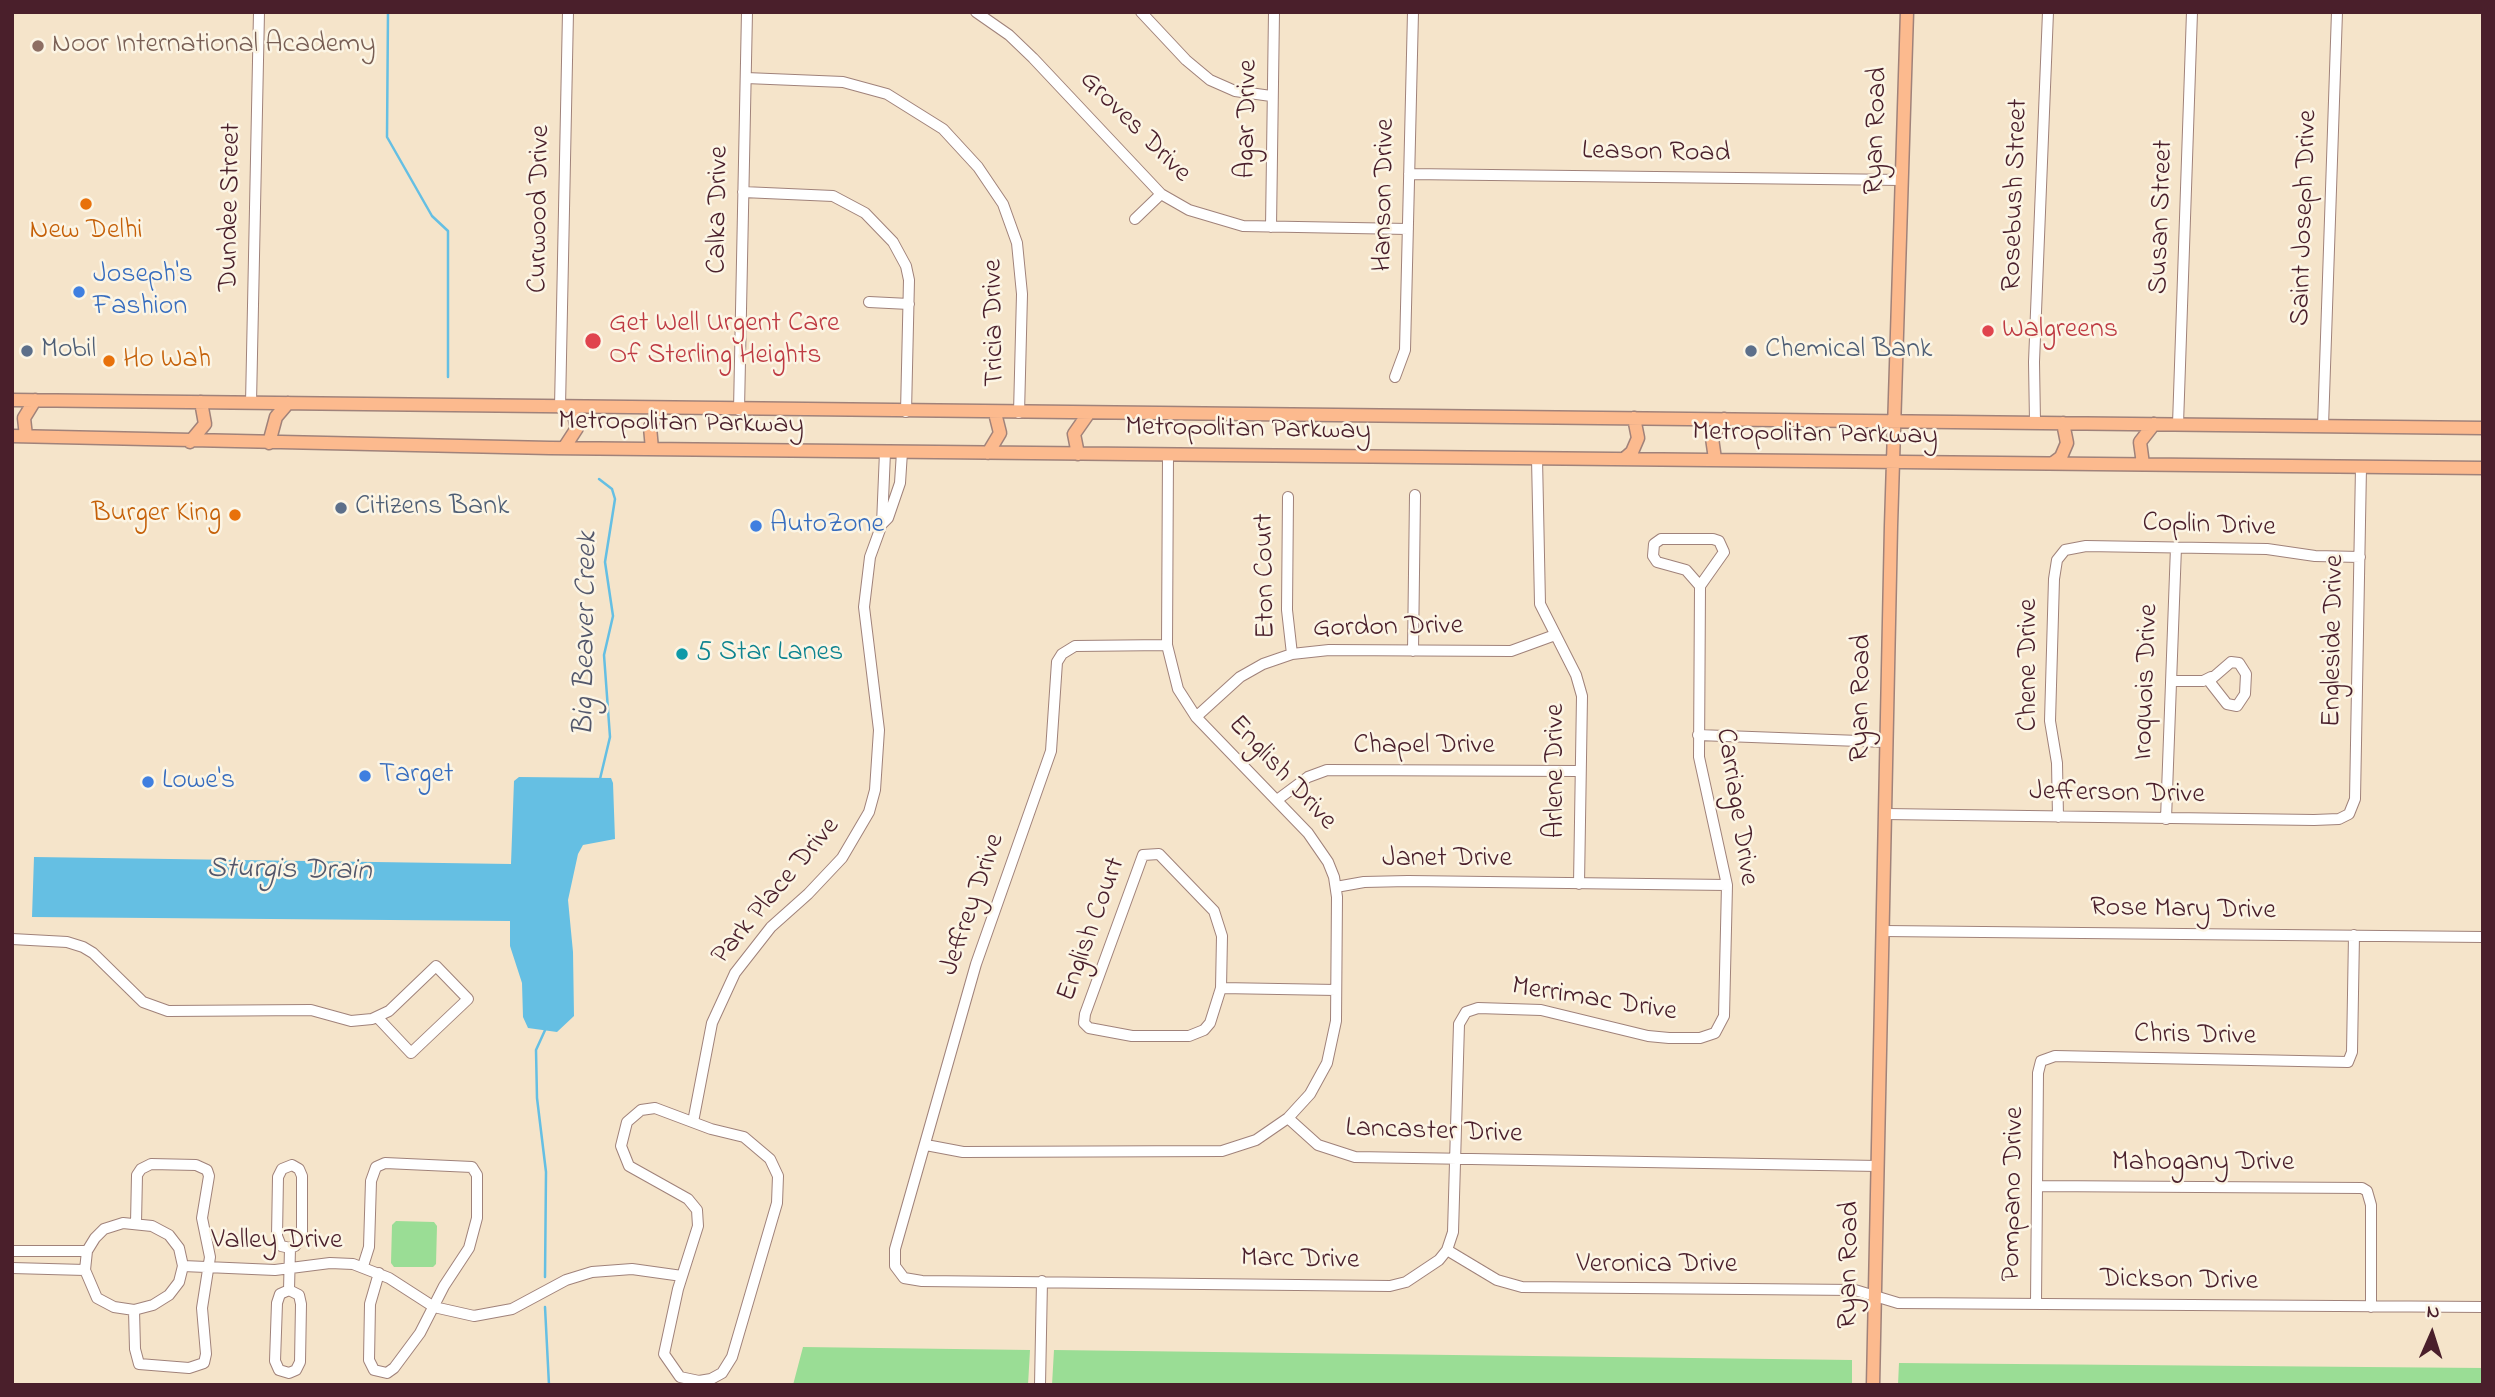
<!DOCTYPE html>
<style>
body{margin:0}
#map{position:relative;width:2495px;height:1397px;overflow:hidden;background:#f5e4ca;font-family:"Indie Flower",sans-serif}
canvas{display:block}
.frame{position:absolute;inset:0;border:14px solid #4a1f2b;pointer-events:none}
.north{position:absolute;left:2397px;top:1299px;width:70px;height:70px;-webkit-text-stroke:5px #fcf5e5;paint-order:stroke;rotate:3deg;font-size:19px;font-weight:700;line-height:28px;text-align:center;color:#4a1f2b}
.north::after{content:'';display:block;margin:auto;width:24px;height:32px;background:#4a1f2b;clip-path:polygon(50% 0,100% 100%,50% 72%,0 100%)}
</style>
<div id="map">
<canvas width="2495" height="1397"></canvas>
<div class="frame"></div>
<div class="north">N</div>
</div>
<script>
const ctx = document.querySelector('canvas').getContext('2d');
ctx.lineJoin = 'round';
function paint(path, color) { ctx.fillStyle = color; ctx.fill(path, 'evenodd'); }
const toPath = rows => new Path2D(rows.map(r => 'M' + r).join(''));
function trace(path, color, width, dash) { ctx.strokeStyle = color; ctx.lineWidth = width; ctx.lineCap = dash ? 'butt' : 'round'; ctx.setLineDash(dash || []); ctx.stroke(path); }
function label(font, color, halo, rows, align = 'center') {
  ctx.font = font + ' "Indie Flower",sans-serif'; ctx.lineWidth = 5; ctx.setLineDash([]); ctx.textBaseline = 'middle'; ctx.strokeStyle = halo; ctx.fillStyle = color; for (const [text, x, y, turn = 0] of rows) {
    ctx.save(); ctx.translate(x, y); ctx.rotate((+turn || 0) * Math.PI / 180); ctx.textAlign = isNaN(turn) ? turn : align; if (halo) ctx.strokeText(text, 0, 0); ctx.fillText(text, 0, 0); ctx.restore();
  }
}
const green = toPath([
 [396,1221,434,1222,437,1226,436,1264,433,1267,394,1267,391,1263,392,1225],
 [803,1347,1030,1350,1028,1385,793,1385],
 [1054,1350,1852,1360,1852,1385,1052,1385],
 [1899,1363,2483,1368,2483,1385,1898,1385]
]);
const water = toPath([
 [519,777,611,778,613,783,615,839,583,845,578,854,568,900,573,952,574,1016,557,1032,528,1028,523,1017,522,983,510,946,510,921,32,917,34,857,511,864,514,781]
]);
const stream = toPath([
 [388,12,387,137,432,216,448,231,448,377],
 [599,479,612,489,615,499,605,562,613,616,604,655,610,737,600,779],
 [545,1277,546,1172,537,1098,536,1050,546,1028],
 [545,1307,549,1385]
]);
const minor = toPath([
 [976,12,1009,35,1033,58,1161,194,1189,210,1243,226,1408,229],
 [1141,12,1186,60,1210,80,1235,91,1271,96],
 [746,78,843,82,887,94,943,129,978,167,1003,204,1017,243,1022,294,1019,413],
 [1409,174,1902,180],
 [743,192,833,196,865,213,893,242,906,266,909,280,906,412],
 [1135,219,1161,194],
 [1271,227,1274,12],
 [869,302,909,304],
 [1395,377,1405,350,1413,12],
 [251,403,259,12],
 [560,407,568,12],
 [739,410,747,12],
 [2035,422,2034,362,2048,12],
 [2178,424,2192,12],
 [2323,426,2337,12],
 [885,452,882,524,888,518,900,483,902,452],
 [1537,458,1540,604,1576,675,1582,696,1579,884],
 [1288,497,1287,610,1292,654],
 [1167,645,1075,646,1062,654,1057,662,1051,751,976,964,895,1249,895,1266,904,1278,922,1281,1390,1286,1406,1282,1439,1260,1447,1250,1453,1232,1459,1024,1466,1012,1478,1008,1541,1010,1648,1036,1669,1038,1700,1038,1715,1033,1724,1016,1727,885,1699,757,1700,586,1724,552,1719,541,1713,539,1661,539,1654,544,1653,556,1657,562,1686,570,1700,586],
 [1413,651,1415,495],
 [2231,662,2239,663,2246,674,2245,694,2237,706,2227,704,2209,681,2231,662],
 [2171,681,2203,681,2211,677],
 [1196,717,1240,677,1263,664,1292,654,1329,650,1511,651,1555,635],
 [1698,735,1886,742],
 [1277,800,1308,777,1327,770,1580,771],
 [1885,814,2314,820,2339,819,2349,814,2355,799,2361,467],
 [2058,817,2057,763,2050,721,2054,579,2057,560,2065,550,2086,546,2267,549,2315,556,2360,557],
 [2166,819,2176,547],
 [1336,887,1364,882,1408,881,1727,885],
 [1883,931,2483,937],
 [12,939,67,942,83,947,93,953,143,1002,168,1011,311,1010,351,1021,372,1019,389,1011,436,966,468,999,411,1053,378,1018],
 [1221,988,1222,936,1214,911,1159,854,1143,855,1085,1014,1084,1023,1089,1028,1132,1036,1189,1036,1204,1030,1210,1023,1221,988,1336,990],
 [655,1108,711,1129,744,1137,770,1159,778,1176,777,1203,732,1357,722,1373,711,1379,699,1381,680,1377,664,1354,678,1289,698,1226,697,1210,688,1199,629,1166,621,1146,627,1122,641,1110,655,1108],
 [1288,1118,1318,1145,1355,1157,1878,1166],
 [693,1122,712,1023,735,973,771,927,808,894,842,858,869,812,875,790,879,730,864,607,870,557,882,524],
 [926,1145,963,1152,1222,1151,1256,1140,1288,1118,1310,1094,1327,1063,1336,1021,1337,897,1334,877,1328,862,1308,833,1196,717,1178,689,1167,645,1168,455],
 [292,1165,299,1169,302,1176,302,1235,295,1246,290,1248,281,1246,277,1236,278,1177,282,1169,292,1165],
 [2037,1186,2362,1188,2367,1191,2371,1205,2371,1307],
 [123,1223,152,1226,169,1235,179,1248,183,1266,179,1282,169,1295,153,1305,134,1310,114,1307,97,1298,85,1270,87,1251,95,1238,104,1229,123,1223],
 [1447,1250,1497,1280,1522,1287,1855,1290,1898,1303,2483,1307],
 [12,1251,87,1251],
 [183,1266,275,1270,330,1263,353,1264,389,1278,434,1307,474,1316,512,1309,566,1280,592,1272,632,1269,682,1276],
 [363,1266,369,1247,371,1181,376,1167,385,1163,472,1167,477,1175,477,1218,469,1248,444,1286,420,1333,394,1368,387,1373,374,1370,369,1360,370,1304,379,1273],
 [12,1268,85,1270],
 [289,1290,299,1295,301,1304,300,1362,296,1370,289,1373,279,1370,275,1361,277,1303,280,1294,289,1290],
 [289,1290,290,1248],
 [2036,1303,2038,1073,2041,1061,2055,1056,2348,1062,2352,1052,2354,935],
 [134,1310,135,1349,139,1364,189,1368,204,1363,206,1354,202,1308,210,1257,202,1218,209,1176,207,1170,196,1165,151,1164,141,1169,137,1175,136,1223],
 [1040,1385,1042,1281]
]);
const major = toPath([
 [12,400,2483,428],
 [12,436,550,448,2483,468],
 [26,436,24,418,35,400],
 [190,442,205,424,201,402],
 [269,443,276,417,288,403],
 [564,448,577,428,572,407],
 [652,449,650,427,662,409],
 [988,453,1000,433,995,413],
 [1078,454,1074,434,1088,414],
 [1624,459,1632,452,1638,438,1634,418],
 [1715,459,1712,438,1724,419],
 [2053,463,2061,457,2067,443,2063,423],
 [2143,464,2140,442,2154,424],
 [1873,1385,1891,526,1907,12]
]);
const markers = [
 [38,46,7,"#8d6e63"],
 [86,204,7,"#e8710a"],
 [79,292,7,"#3f7fe0"],
 [1988,331,7,"#e0444e"],
 [593,341,9,"#e0444e"],
 [27,351,7,"#5c6f8a"],
 [1751,351,7,"#5c6f8a"],
 [109,361,7,"#e8710a"],
 [341,508,7,"#5c6f8a"],
 [235,515,7,"#e8710a"],
 [756,526,7,"#3f7fe0"],
 [682,654,7,"#0f9aa8"],
 [365,776,7,"#3f7fe0"],
 [148,782,7,"#3f7fe0"]
];
const educationNames = [
 ["Noor International Academy",52,46]
];
const streetNames = [
 ["Agar Drive",1249,119,-89],
 ["Groves Drive",1134,128,45],
 ["Ryan Road",1878,131,-88],
 ["Leason Road",1656,154,1],
 ["Hanson Drive",1386,195,-89],
 ["Rosebush Street",2017,195,-88],
 ["Dundee Street",232,207,-89],
 ["Curwood Drive",541,209,-89],
 ["Calka Drive",720,210,-89],
 ["Susan Street",2163,217,-88],
 ["Saint Joseph Drive",2306,218,-88],
 ["Tricia Drive",996,323,-91],
 ["Metropolitan Parkway",681,425,1],
 ["Metropolitan Parkway",1248,431,1],
 ["Metropolitan Parkway",1815,436,1],
 ["Coplin Drive",2209,527,2],
 ["Eton Court",1267,576,-91],
 ["Gordon Drive",1388,629,-1],
 ["Engleside Drive",2335,641,-89],
 ["Chene Drive",2030,665,-90],
 ["Iroquois Drive",2148,682,-88],
 ["Ryan Road",1863,698,-89],
 ["Chapel Drive",1424,747],
 ["Arlene Drive",1557,771,-90],
 ["English Drive",1281,774,47],
 ["Jefferson Drive",2117,795,1],
 ["Carriage Drive",1735,807,81],
 ["Janet Drive",1447,860],
 ["Park Place Drive",777,892,-50],
 ["Jeffrey Drive",974,905,-71],
 ["Rose Mary Drive",2183,911,1],
 ["English Court",1093,930,-70],
 ["Merrimac Drive",1594,1001,9],
 ["Chris Drive",2195,1037,1],
 ["Lancaster Drive",1434,1133,2],
 ["Mahogany Drive",2203,1164],
 ["Pompano Drive",2015,1194,-89],
 ["Valley Drive",277,1242],
 ["Marc Drive",1300,1261,1],
 ["Ryan Road",1851,1265,-89],
 ["Veronica Drive",1657,1266],
 ["Dickson Drive",2179,1282,1]
];
const foodNames = [
 ["New Delhi",86,232],
 ["Ho Wah",123,361,"left"],
 ["Burger King",221,515,"right"]
];
const shopNames = [
 ["Joseph's",93,276],
 ["Fashion",93,308],
 ["AutoZone",770,526],
 ["Target",379,776],
 ["Lowe's",162,782]
];
const healthNames = [
 ["Get Well Urgent Care",609,325],
 ["Of Sterling Heights",609,357],
 ["Walgreens",2002,331]
];
const serviceNames = [
 ["Mobil",41,351],
 ["Chemical Bank",1765,351],
 ["Citizens Bank",355,508]
];
const cultureNames = [
 ["5 Star Lanes",696,654]
];
const waterNames = [
 ["Big Beaver Creek",588,634,-89],
 ["Sturgis Drain",289,872,1]
];
paint(green, '#9add95');
paint(water, '#65bfe3');
trace(stream, '#65bfe3', 2.5);
trace(minor, '#a0827a', 12);
trace(major, '#a0827a', 15);
trace(minor, '#fff', 10);
trace(major, '#fcba8e', 12);
for (const [x, y, r, color] of markers) { const dot = new Path2D(); dot.arc(x, y, r, 0, 2 * Math.PI); ctx.fillStyle = color; ctx.fill(dot); trace(dot, '#fcf5e5', 2.5); }
label('28px', '#785e54', '#fcf5e5', educationNames, 'left');
label('28px', '#4a1f2b', '#fcf5e5', streetNames);
label('28px', '#c56008', '#fcf5e5', foodNames);
label('28px', '#366cbe', '#fcf5e5', shopNames, 'left');
label('28px', '#be3a42', '#fcf5e5', healthNames, 'left');
label('28px', '#4e5e75', '#fcf5e5', serviceNames, 'left');
label('28px', '#0d838f', '#fcf5e5', cultureNames, 'left');
label('italic 30px', '#53576b', '#fcf5e5', waterNames);
</script>
